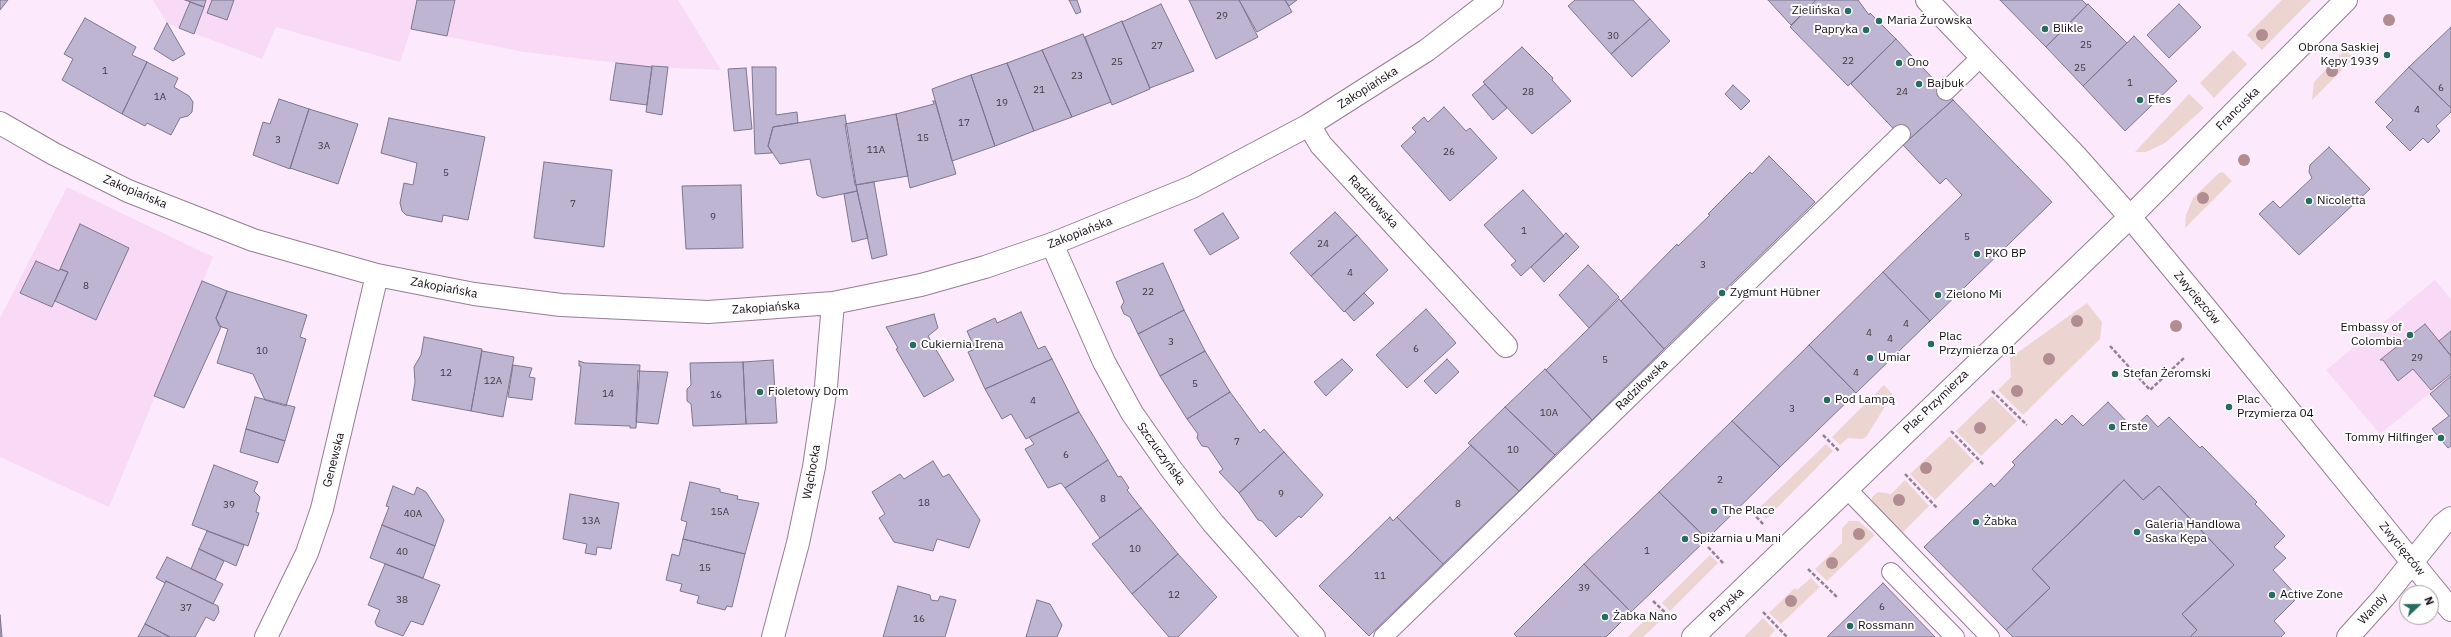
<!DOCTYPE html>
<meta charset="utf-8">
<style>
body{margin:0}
#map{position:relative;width:2451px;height:637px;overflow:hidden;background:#fde9fc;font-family:"IBM Plex Sans",sans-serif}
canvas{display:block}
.north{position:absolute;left:2399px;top:585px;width:40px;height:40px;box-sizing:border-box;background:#fefefe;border:1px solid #a19ea1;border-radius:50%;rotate:68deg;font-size:11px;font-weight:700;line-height:16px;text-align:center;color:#150d15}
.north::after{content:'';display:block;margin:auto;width:14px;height:18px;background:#276c60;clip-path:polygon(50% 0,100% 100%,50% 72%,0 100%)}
</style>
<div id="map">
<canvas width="2451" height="637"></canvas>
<div class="north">N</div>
</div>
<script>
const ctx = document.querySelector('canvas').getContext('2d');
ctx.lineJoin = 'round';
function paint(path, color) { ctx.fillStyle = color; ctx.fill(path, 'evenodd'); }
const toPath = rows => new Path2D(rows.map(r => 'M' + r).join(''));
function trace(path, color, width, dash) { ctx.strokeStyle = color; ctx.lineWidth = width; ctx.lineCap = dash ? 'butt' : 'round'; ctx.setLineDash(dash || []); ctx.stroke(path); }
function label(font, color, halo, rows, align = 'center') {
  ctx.font = font + ' "IBM Plex Sans",sans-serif'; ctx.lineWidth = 4; ctx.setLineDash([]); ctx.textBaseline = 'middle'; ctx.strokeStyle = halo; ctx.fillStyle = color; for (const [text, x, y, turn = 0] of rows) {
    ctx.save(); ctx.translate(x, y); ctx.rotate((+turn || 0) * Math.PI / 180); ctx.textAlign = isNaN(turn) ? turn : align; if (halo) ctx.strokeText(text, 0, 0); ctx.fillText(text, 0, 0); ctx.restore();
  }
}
const built = toPath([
 [153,0,678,0,721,70,652,67,524,52,411,29,400,62,276,27,262,59,167,23],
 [67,187,213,257,109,507,0,457,0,318],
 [2435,280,2451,299,2451,376,2380,434,2326,370]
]);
const green = toPath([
 [2282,0,2311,0,2262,50,2247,35],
 [2233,50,2247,64,2214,98,2200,83],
 [2345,50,2354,58,2312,100,2314,82],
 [2189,94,2204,108,2165,143,2146,152,2135,152],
 [2223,172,2232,181,2185,228,2186,215,2193,198,2219,173],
 [2087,303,2102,322,2100,339,2023,415,1998,390,2011,377,2010,358],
 [1884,385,1894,396,1887,403,1866,437,1862,439,1848,438,1840,445,1832,437],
 [1992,396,2017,421,1981,456,1956,431],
 [1950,436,1974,461,1935,500,1910,474],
 [1826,444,1833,451,1766,519,1757,510],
 [1905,480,1929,506,1902,533,1872,502,1872,497,1878,492,1891,494],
 [1849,521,1858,521,1875,535,1827,581,1815,569,1842,543,1842,528],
 [1710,555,1718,563,1670,611,1662,603],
 [1811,578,1820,587,1781,624,1769,613,1795,588,1797,590],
 [1656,609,1664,617,1643,637,1628,637],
 [1763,618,1775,630,1769,637,1744,637]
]);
const building = toPath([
 [0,0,8,0,0,10,0,0],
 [185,0,206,0,204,7,185,0],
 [212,0,234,0,227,20,207,13,212,0],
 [417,0,455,0,447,36,411,29,417,0],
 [1069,0,1077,0,1081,12,1076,14,1069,0],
 [1189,0,1239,0,1258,37,1216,59,1189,0],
 [1239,0,1285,0,1292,12,1257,32,1239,0],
 [1285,0,1297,0,1289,6,1285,0],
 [1575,0,1633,0,1650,19,1611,54,1568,6,1575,0],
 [1768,0,1816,0,1791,25,1768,0],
 [1816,0,1858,0,1869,15,1870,13,1896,39,1848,86,1790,27,1816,0],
 [2000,0,2082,0,2087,5,2046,47,2000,0],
 [190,2,204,7,194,34,179,28,190,2],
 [1161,4,1194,71,1150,88,1122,22,1161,4],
 [2088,4,2127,43,2083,86,2046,47,2088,4],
 [2179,4,2201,27,2169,58,2147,35,2179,4],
 [85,18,136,47,132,55,147,62,122,114,62,80,73,59,64,54,85,18],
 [1650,19,1670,41,1632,77,1611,54,1650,19],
 [1122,21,1150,89,1112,105,1085,37,1122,21],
 [167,23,185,54,173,61,154,49,167,23],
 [2451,27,2451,108,2409,67,2451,27],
 [1083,34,1111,102,1072,117,1042,50,1083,34],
 [2134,36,2177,81,2125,131,2083,86,2134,36],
 [1896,39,1953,100,1906,142,1851,84,1896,39],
 [1522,47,1553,78,1552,80,1571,101,1532,134,1483,82,1522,47],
 [1042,50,1072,117,1034,131,1007,63,1042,50],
 [147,62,178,78,174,87,189,96,193,102,192,112,188,116,180,118,171,135,147,123,145,126,122,114,147,62],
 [616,63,652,67,647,105,610,100,616,63],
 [1007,63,1034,131,995,146,971,75,1007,63],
 [652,66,668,67,662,115,646,112,652,66],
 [752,67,776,67,776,115,797,112,798,123,773,127,768,146,772,153,755,154,752,67],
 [2409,67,2451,108,2451,112,2436,126,2440,131,2428,143,2423,138,2410,151,2386,127,2393,120,2375,102,2409,67],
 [746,68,752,129,734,131,728,69,746,68],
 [971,75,995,146,952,161,932,89,971,75],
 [1485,84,1507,108,1493,120,1472,95,1485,84],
 [1733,85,1750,101,1741,110,1725,94,1733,85],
 [279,99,309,109,290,169,253,155,263,122,270,124,279,99],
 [1953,100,2052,202,1930,321,1883,272,1962,195,1946,178,1940,184,1903,145,1953,100],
 [933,101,935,101,956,174,910,188,896,114,934,104,933,101],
 [1444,107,1466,131,1470,128,1497,158,1450,201,1401,146,1416,132,1412,128,1424,117,1428,122,1444,107],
 [309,109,358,124,338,184,290,168,309,109],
 [896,114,908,176,855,185,845,124,896,114],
 [845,115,857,191,823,198,817,195,810,159,780,164,768,146,773,127,845,115],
 [389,118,485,137,468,220,443,215,442,222,406,215,402,211,400,203,404,183,413,185,417,163,381,153,389,118],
 [2329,147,2370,189,2299,255,2259,214,2273,201,2280,208,2312,178,2309,172,2310,165,2329,147],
 [1769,156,1815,202,1664,349,1621,301,1677,244,1678,246,1710,215,1708,214,1750,172,1752,174,1769,156],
 [544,162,612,170,604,247,534,238,544,162],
 [874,182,887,255,872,259,856,185,874,182],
 [741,185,743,248,686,249,682,186,741,185],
 [1523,190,1564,236,1521,276,1511,265,1516,261,1484,225,1523,190],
 [857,191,868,238,852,242,844,194,857,191],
 [1335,212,1357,235,1311,276,1290,253,1335,212],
 [1223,213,1239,238,1210,255,1194,230,1223,213],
 [80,224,129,248,96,320,55,301,68,272,60,269,80,224],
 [1566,233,1579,247,1544,282,1531,267,1566,233],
 [1357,235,1388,270,1344,312,1311,276,1357,235],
 [36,261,59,271,60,269,68,272,52,307,20,293,36,261],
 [1163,263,1184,310,1138,334,1130,317,1124,314,1121,307,1124,302,1116,282,1163,263],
 [1588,265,1619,297,1589,328,1559,295,1588,265],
 [1883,272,1930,321,1856,393,1809,345,1883,272],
 [202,281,227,291,216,318,221,327,184,408,154,396,202,281],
 [227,291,307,315,300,337,306,339,286,406,265,400,253,374,217,363,228,329,219,326,216,318,227,291],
 [1364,293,1374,303,1354,321,1345,311,1364,293],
 [1619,299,1664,349,1592,420,1546,370,1619,299],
 [1426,309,1456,343,1407,388,1376,355,1426,309],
 [1184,310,1205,351,1160,376,1138,334,1184,310],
 [1021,312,1038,349,1045,346,1052,359,985,389,968,352,975,349,967,331,995,318,997,323,1021,312],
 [934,314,938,328,928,336,954,380,924,397,896,349,898,348,886,327,934,314],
 [2425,324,2451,356,2451,374,2431,390,2413,369,2398,381,2383,360,2380,360,2425,324],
 [2451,331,2451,356,2439,341,2451,331],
 [424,337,482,349,471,411,412,400,415,382,414,367,421,355,424,337],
 [1809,345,1856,393,1780,467,1732,421,1809,345],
 [482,351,514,357,503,417,471,411,482,351],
 [1205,351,1230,392,1187,419,1160,376,1205,351],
 [1052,359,1079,412,1026,439,1011,414,1002,419,985,389,1052,359],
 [1342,359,1353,370,1326,396,1314,382,1342,359],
 [1447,359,1459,372,1436,394,1424,381,1447,359],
 [773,360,777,423,746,424,743,362,773,360],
 [579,361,585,363,640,365,636,428,630,428,630,426,575,424,581,366,579,366,579,361],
 [743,362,746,424,693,426,691,404,687,401,687,389,691,385,690,363,743,362],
 [513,365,532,368,529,377,535,378,532,400,508,397,513,365],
 [1545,369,1592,420,1555,455,1505,407,1545,369],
 [638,371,668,372,658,424,636,422,638,371],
 [2451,376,2451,446,2448,448,2432,429,2449,416,2430,394,2451,376],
 [1230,392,1260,433,1264,429,1284,452,1239,493,1219,472,1223,469,1208,447,1202,446,1197,438,1198,434,1187,419,1230,392],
 [255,397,295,407,285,441,246,429,255,397],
 [2108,402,2133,428,2147,415,2158,427,2169,417,2200,448,2202,446,2257,502,2255,504,2285,536,2274,547,2286,558,2273,570,2298,597,2274,621,2285,633,2281,637,2190,637,2197,630,2182,614,2234,565,2159,486,2143,500,2124,480,2032,569,2050,588,2006,630,1924,547,1991,483,1994,487,2015,465,2012,462,2056,419,2062,425,2072,415,2083,426,2108,402],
 [1505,407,1555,455,1519,491,1468,443,1505,407],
 [1079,412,1108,460,1065,488,1061,483,1048,488,1025,449,1034,444,1029,437,1079,412],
 [1732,421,1780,467,1707,539,1659,492,1732,421],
 [246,429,285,441,278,463,240,452,246,429],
 [1471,445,1519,491,1443,564,1397,517,1471,445],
 [1284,452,1323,495,1301,518,1299,516,1276,537,1262,521,1258,520,1239,493,1284,452],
 [1108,460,1118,477,1121,476,1129,488,1127,490,1141,508,1100,538,1065,488,1108,460],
 [933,461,943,477,949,474,980,520,969,548,937,539,933,551,894,542,879,518,885,514,872,492,900,474,904,479,933,461],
 [214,465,258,482,254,491,260,497,256,512,259,513,248,546,192,525,214,465],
 [2124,480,2143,500,2159,486,2234,565,2182,614,2197,630,2190,637,2013,637,2006,630,2050,588,2032,569,2124,480],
 [690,482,720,489,720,492,738,496,737,499,759,503,745,554,683,539,687,522,681,520,690,482],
 [393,486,414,495,417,487,426,492,444,520,435,546,382,525,389,507,386,506,393,486],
 [1659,492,1707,539,1631,612,1584,564,1659,492],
 [570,494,619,503,611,549,597,547,596,555,585,553,587,544,563,539,570,494],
 [1141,508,1178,554,1132,594,1092,544,1141,508],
 [1390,517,1393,521,1397,517,1443,564,1369,636,1319,586,1390,517],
 [382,525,435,546,423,578,370,558,382,525],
 [207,531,244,545,236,566,199,549,207,531],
 [683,539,745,554,732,607,727,606,725,610,697,603,699,596,680,591,682,584,666,580,672,554,679,556,683,539],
 [199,549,224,561,215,580,191,569,199,549],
 [1178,554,1217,597,1178,637,1169,637,1132,594,1178,554],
 [167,557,223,584,213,604,166,581,165,583,156,578,167,557],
 [385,564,440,585,423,625,411,621,403,636,377,626,375,622,380,610,368,605,385,564],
 [1584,564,1631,612,1606,637,1517,637,1514,634,1584,564],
 [166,581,218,606,219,612,214,621,206,617,195,637,170,637,145,624,166,581],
 [1883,583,1935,637,1827,637,1883,583],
 [898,586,930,595,931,600,938,601,940,596,956,600,945,637,883,637,898,586],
 [1037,600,1050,604,1062,625,1057,637,1026,637,1037,600],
 [0,615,2,637,0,637,0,615],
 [145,624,170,637,138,637,145,624]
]);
const path = toPath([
 [2110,346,2150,390,2185,357],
 [1992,391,2027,425],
 [1951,431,1984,465],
 [1823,435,1839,451],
 [1905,474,1938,509],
 [1748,508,1764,525],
 [1708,547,1724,564],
 [1808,569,1837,597],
 [1653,601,1670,617],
 [1763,612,1787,637]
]);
const lane = toPath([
 [1946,91,1981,57],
 [1846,488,1990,637],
 [1891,572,1955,637],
 [1383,637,1901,134]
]);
const street = toPath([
 [0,123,54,154,128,191,253,240,377,275,474,294,561,305,708,312,833,303,921,285,985,267,1052,244,1192,187,1309,125,1427,50,1492,0],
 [1309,125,1321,145,1506,346],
 [1052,244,1104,362,1132,413,1171,469,1213,523,1314,637],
 [266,637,307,553,322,509,377,275],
 [773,637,798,543,814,467,826,386,833,303],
 [2348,637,2384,597,2442,525,2451,518]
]);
const secondary = toPath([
 [1927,0,2075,155,2130,217,2204,306,2451,610],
 [1693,637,2130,217,2346,0]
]);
const trees = [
 [2389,20],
 [2262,35],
 [2332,71],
 [2244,160],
 [2203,198],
 [2077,321],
 [2176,326],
 [2049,359],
 [2017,391],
 [1980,428],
 [1926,468],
 [1899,500],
 [1859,534],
 [1832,563],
 [1791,601]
];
const markers = [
 [1848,11,4,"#276c60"],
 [1879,21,4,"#276c60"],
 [2045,29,4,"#276c60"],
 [1866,30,4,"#276c60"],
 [2387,55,4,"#276c60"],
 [1899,63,4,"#276c60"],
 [1919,84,4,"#276c60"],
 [2140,100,4,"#276c60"],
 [2309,201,4,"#276c60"],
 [1977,254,4,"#276c60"],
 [1722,293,4,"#276c60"],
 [1938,295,4,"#276c60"],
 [2410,335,4,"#276c60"],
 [1931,344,4,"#276c60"],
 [913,345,4,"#276c60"],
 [1870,358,4,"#276c60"],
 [2115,374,4,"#276c60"],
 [760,392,4,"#276c60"],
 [1827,400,4,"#276c60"],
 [2229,407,4,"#276c60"],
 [2112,427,4,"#276c60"],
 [2441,438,4,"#276c60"],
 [1714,511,4,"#276c60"],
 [1976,522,4,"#276c60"],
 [2137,532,4,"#276c60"],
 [1685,539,4,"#276c60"],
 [2272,595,4,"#276c60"],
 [1605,617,4,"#276c60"],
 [1850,626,4,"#276c60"]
];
const numberNames = [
 ["29",1222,16],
 ["30",1613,36],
 ["25",2086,45],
 ["27",1157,46],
 ["22",1848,61],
 ["25",1117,62],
 ["25",2080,68],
 ["1",105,71],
 ["23",1077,76],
 ["1",2130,83],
 ["6",2441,88],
 ["21",1039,90],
 ["28",1528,92],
 ["24",1902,92],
 ["1A",160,97],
 ["19",1002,103],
 ["4",2417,110],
 ["17",964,123],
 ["15",923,138],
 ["3",278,140],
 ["3A",324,146],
 ["11A",876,150],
 ["26",1449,152],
 ["5",446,173],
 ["7",573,204],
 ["9",713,217],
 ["1",1524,231],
 ["5",1967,237],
 ["24",1323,244],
 ["3",1703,265],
 ["4",1350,273],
 ["8",86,286],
 ["22",1148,292],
 ["4",1906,324],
 ["4",1869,333],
 ["4",1890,339],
 ["3",1171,342],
 ["6",1416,349],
 ["10",262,351],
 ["29",2417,358],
 ["5",1605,360],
 ["12",446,373],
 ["4",1856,373],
 ["12A",493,381],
 ["5",1195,384],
 ["14",608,394],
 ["16",716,395],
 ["4",1033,401],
 ["3",1792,409],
 ["10A",1549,413],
 ["7",1237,442],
 ["10",1513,450],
 ["6",1066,455],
 ["2",1720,480],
 ["9",1281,494],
 ["8",1103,499],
 ["18",924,503],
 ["8",1458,504],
 ["39",229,505],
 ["15A",720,512],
 ["40A",413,514],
 ["13A",591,521],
 ["10",1135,549],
 ["1",1647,551],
 ["40",402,552],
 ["15",705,568],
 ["11",1380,576],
 ["39",1584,588],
 ["12",1174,595],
 ["38",402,600],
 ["6",1882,607],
 ["37",186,608],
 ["16",919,619]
];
const poiNames = [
 ["Zielińska",1840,11,"right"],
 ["Maria Żurowska",1887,21],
 ["Blikle",2053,29],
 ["Papryka",1858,30,"right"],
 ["Obrona Saskiej",2379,48,"right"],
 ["Kępy 1939",2379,62,"right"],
 ["Ono",1907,63],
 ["Bajbuk",1927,84],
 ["Efes",2148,100],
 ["Nicoletta",2317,201],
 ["PKO BP",1985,254],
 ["Zygmunt Hübner",1730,293],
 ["Zielono Mi",1946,295],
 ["Embassy of",2402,328,"right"],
 ["Colombia",2402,342,"right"],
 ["Plac",1939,337],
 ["Przymierza 01",1939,351],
 ["Cukiernia Irena",921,345],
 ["Umiar",1878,358],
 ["Stefan Żeromski",2123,374],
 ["Fioletowy Dom",768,392],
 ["Pod Lampą",1835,400],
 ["Plac",2237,400],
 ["Przymierza 04",2237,414],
 ["Erste",2120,427],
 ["Tommy Hilfinger",2433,438,"right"],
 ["The Place",1722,511],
 ["Żabka",1984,522],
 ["Galeria Handlowa",2145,525],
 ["Saska Kępa",2145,539],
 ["Spiżarnia u Mani",1693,539],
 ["Active Zone",2280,595],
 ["Żabka Nano",1613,617],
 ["Rossmann",1858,626]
];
const streetNames = [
 ["Zakopiańska",1368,88,-32],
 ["Francuska",2238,109,-45],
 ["Zakopiańska",135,192,23],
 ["Radziłowska",1373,202,47],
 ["Zakopiańska",1080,233,-21],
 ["Zakopiańska",444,288,11],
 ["Zwycięzców",2197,298,50],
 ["Zakopiańska",766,308,-4],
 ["Radziłowska",1642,385,-44],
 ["Plac Przymierza",1936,402,-44],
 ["Szczuczyńska",1161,454,54],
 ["Genewska",334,460,-76],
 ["Wąchocka",812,472,-80],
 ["Zwycięzców",2402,549,51],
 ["Paryska",1727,605,-44],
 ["Wandy",2373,609,-48]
];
paint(built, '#f8d9f6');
paint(green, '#ecd4d0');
paint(building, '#bdb5d1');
trace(building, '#7e7690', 1);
trace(lane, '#947e93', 20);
trace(street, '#947e93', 24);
trace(secondary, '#947e93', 24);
trace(path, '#908290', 2.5, [4, 2]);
trace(lane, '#fff', 18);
trace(street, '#fff', 22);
trace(secondary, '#fff', 22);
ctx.fillStyle = '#b18c91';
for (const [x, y] of trees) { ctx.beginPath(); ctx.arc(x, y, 6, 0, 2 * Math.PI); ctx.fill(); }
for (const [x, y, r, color] of markers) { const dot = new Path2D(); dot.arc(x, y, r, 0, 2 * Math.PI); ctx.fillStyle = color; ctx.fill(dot); trace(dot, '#fefefe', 1.5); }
label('10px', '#3f3744', null, numberNames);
label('12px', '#150d15', '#fefefe', poiNames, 'left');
label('12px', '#150d15', '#fefefe', streetNames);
</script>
